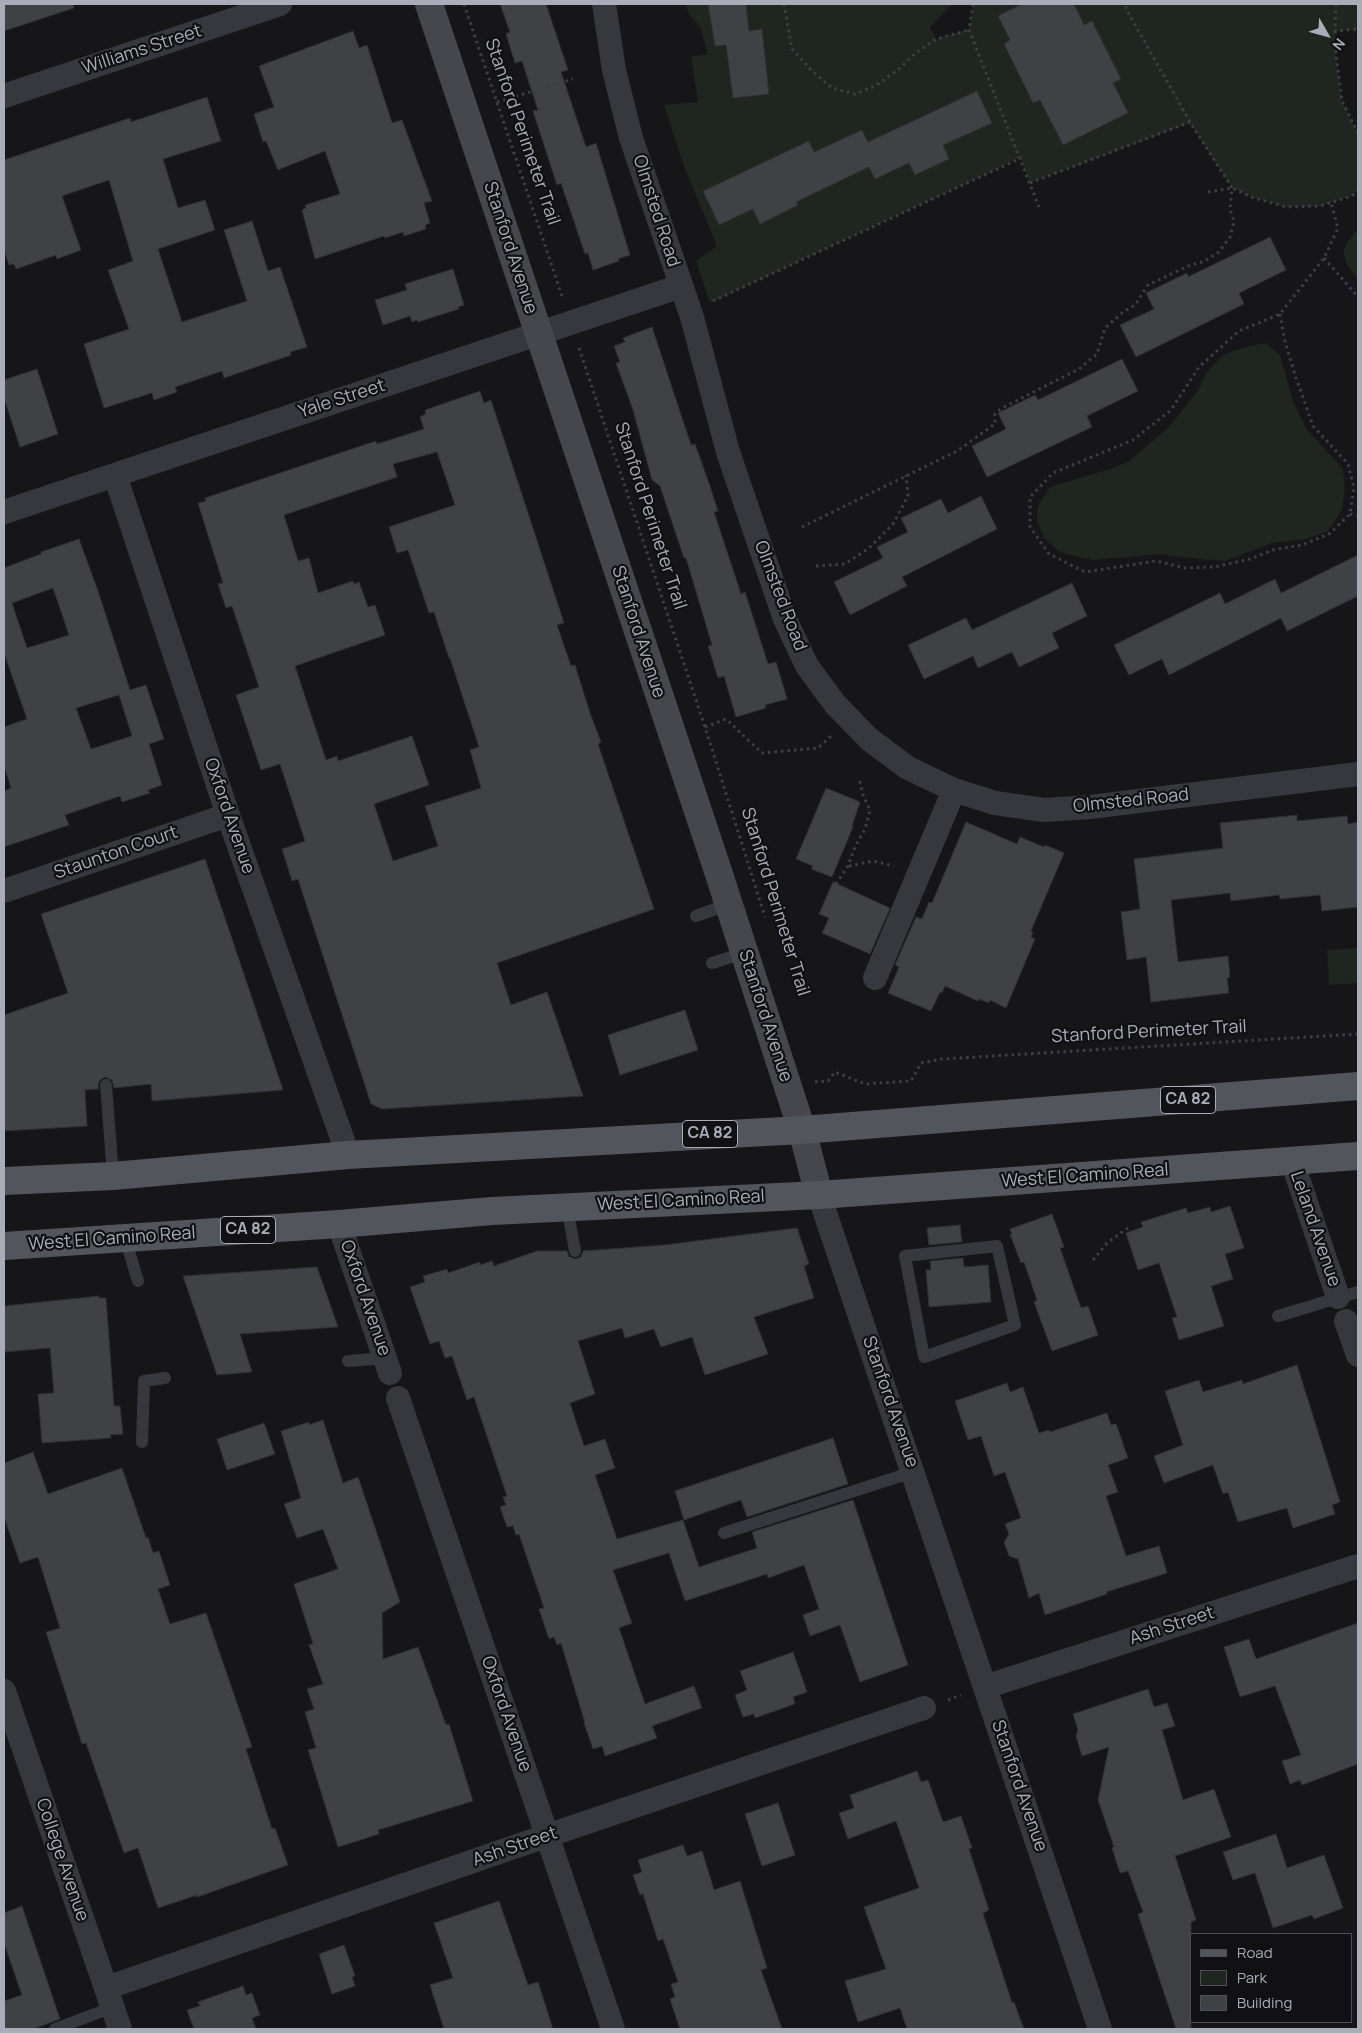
<!DOCTYPE html>
<style>
body{margin:0}
#map{position:relative;width:1362px;height:2033px;overflow:hidden;background:#161618;font-family:Manrope,sans-serif}
canvas{display:block}
.frame{position:absolute;inset:0;border:5px solid #a8adb8;pointer-events:none}
.legend{position:absolute;left:1190px;top:1933px;width:162px;height:90px;box-sizing:border-box;background:#111113;border:1px solid #4d4f55;margin:0;padding:6px 9px;list-style:none;font-size:15px;color:#a8adb8}
.legend li{display:flex;align-items:center;gap:10px;height:25px}
.legend b{width:25px;border:1px solid #4d4f55}
.north{position:absolute;left:1302px;top:10px;width:50px;height:50px;-webkit-text-stroke:4px #111113;paint-order:stroke;rotate:128deg;font-size:14px;font-weight:700;line-height:20px;text-align:center;color:#a8adb8}
.north::after{content:'';display:block;margin:auto;width:18px;height:22px;background:#a8adb8;clip-path:polygon(50% 0,100% 100%,50% 72%,0 100%)}
</style>
<div id="map">
<canvas width="1362" height="2033"></canvas>
<div class="frame"></div>
<ul class="legend">
<li><b style="height:6px;background:#53555c"></b>Road</li>
<li><b style="height:14px;background:#1e261f"></b>Park</li>
<li><b style="height:14px;background:#404145"></b>Building</li>
</ul>
<div class="north">N</div>
</div>
<script>
const ctx = document.querySelector('canvas').getContext('2d');
ctx.lineJoin = 'round';
function paint(path, color) { ctx.fillStyle = color; ctx.fill(path, 'evenodd'); }
const toPath = rows => new Path2D(rows.map(r => 'M' + r).join(''));
function trace(path, color, width, dash) { ctx.strokeStyle = color; ctx.lineWidth = width; ctx.lineCap = dash ? 'butt' : 'round'; ctx.setLineDash(dash || []); ctx.stroke(path); }
function label(font, color, halo, rows, align = 'center') {
  ctx.font = font + ' Manrope,sans-serif'; ctx.lineWidth = 4.5; ctx.setLineDash([]); ctx.textBaseline = 'middle'; ctx.strokeStyle = halo; ctx.fillStyle = color; for (const [text, x, y, turn = 0] of rows) {
    ctx.save(); ctx.translate(x, y); ctx.rotate((+turn || 0) * Math.PI / 180); ctx.textAlign = isNaN(turn) ? turn : align; if (halo) ctx.strokeText(text, 0, 0); ctx.fillText(text, 0, 0); ctx.restore();
  }
}
const green = toPath([
 [685,4,952,4,930,27,936,39,969,29,973,4,1358,4,1358,29,1335,32,1336,55,1342,101,1358,133,1358,190,1352,196,1320,206,1286,207,1254,198,1232,188,1190,123,1030,183,1020,158,710,303,696,261,717,246,685,169,664,105,698,102,691,57,708,54,700,27,690,16],
 [1358,229,1358,279,1347,265,1343,252,1348,241],
 [1266,343,1280,355,1293,401,1306,428,1343,469,1345,489,1342,510,1328,531,1306,539,1272,543,1225,561,1180,557,1161,554,1093,560,1061,553,1044,538,1037,521,1038,506,1050,487,1113,468,1129,461,1168,428,1197,392,1207,372,1223,355,1242,348],
 [1358,948,1358,983,1329,985,1327,950]
]);
const building = toPath([
 [4,4,73,4,74,8,4,31,4,4],
 [500,4,546,4,568,70,561,72,586,147,596,143,630,255,618,259,619,261,593,270,588,253,585,254,561,183,557,185,533,111,538,110,522,61,515,63,506,34,510,32,500,4],
 [708,4,746,4,749,31,762,29,769,94,733,98,726,45,715,46,708,4],
 [1022,4,1074,4,1084,25,1092,21,1121,79,1113,83,1128,113,1063,145,1040,100,1033,103,1004,44,1010,40,998,16,1022,4],
 [353,31,359,48,367,45,392,123,402,120,432,201,424,203,430,223,425,225,426,229,404,236,403,232,385,238,384,236,315,259,302,210,306,208,305,205,340,194,325,151,278,170,266,141,263,142,254,114,274,107,259,66,353,31],
 [977,91,992,123,943,145,949,159,915,175,909,163,875,179,869,167,796,202,798,205,760,224,753,209,719,225,703,191,809,141,814,152,862,130,868,142,977,91],
 [207,97,221,141,163,159,178,208,205,200,215,230,158,249,182,322,247,301,224,230,252,221,268,271,280,267,307,347,290,352,291,355,224,378,222,371,175,387,177,392,154,400,152,393,104,408,84,344,129,329,108,270,133,261,109,180,62,196,81,250,57,259,56,255,16,269,14,264,9,265,4,250,4,160,130,118,131,122,207,97],
 [1270,237,1286,270,1239,293,1244,304,1136,357,1120,325,1154,309,1146,293,1187,273,1188,277,1270,237],
 [453,269,464,305,458,307,459,309,418,322,417,320,412,322,410,316,383,325,375,300,407,290,405,284,453,269],
 [652,327,691,445,695,444,709,483,718,511,714,512,741,594,745,592,768,664,776,662,787,699,765,705,766,708,736,717,724,676,718,678,708,646,712,645,686,558,684,558,660,486,652,480,633,410,616,363,620,362,614,346,625,342,623,338,652,327],
 [1122,359,1138,391,1087,416,1092,427,987,477,972,446,1006,429,998,413,1035,395,1038,400,1122,359],
 [37,369,58,434,20,447,4,398,4,380,37,369],
 [480,391,484,403,491,400,564,623,557,625,571,666,575,665,590,713,601,742,598,744,654,909,497,963,511,1005,547,992,583,1096,382,1109,371,1104,298,879,292,881,282,849,305,841,280,764,261,770,236,695,259,687,232,606,226,608,218,584,223,583,198,503,206,501,205,498,376,441,377,444,424,429,420,417,426,414,425,410,480,391],
 [437,452,455,505,389,527,397,553,408,550,429,613,434,612,449,658,450,658,479,747,470,750,481,788,425,806,438,846,393,861,374,804,429,785,412,736,338,761,337,756,326,760,295,666,385,635,375,605,368,607,359,582,354,584,353,581,318,593,309,558,298,561,284,515,397,477,393,464,437,452],
 [981,496,997,529,902,577,907,586,850,615,834,582,883,558,877,547,908,532,901,518,941,499,948,513,981,496],
 [79,539,98,591,130,690,146,685,164,739,149,744,162,785,148,790,150,793,122,802,120,796,65,815,69,825,4,847,4,791,11,788,4,766,4,727,27,719,4,653,4,568,41,554,41,552,79,539],
 [53,588,69,635,27,648,12,603,53,588],
 [119,695,132,736,91,749,76,708,119,695],
 [1358,555,1358,596,1287,631,1281,618,1169,675,1162,659,1129,675,1114,645,1220,593,1225,604,1275,579,1281,593,1358,555],
 [1072,583,1087,616,1052,633,1059,648,1019,667,1012,652,978,668,973,656,924,679,908,645,966,618,972,630,1072,583],
 [826,788,860,802,852,826,853,827,832,877,811,869,813,866,796,859,826,788],
 [1297,815,1297,821,1347,816,1348,824,1358,822,1358,907,1322,911,1320,895,1280,899,1279,895,1231,901,1230,893,1171,900,1178,962,1228,956,1230,977,1227,978,1229,993,1151,1002,1146,957,1127,960,1121,912,1140,909,1134,859,1223,848,1220,823,1297,815],
 [966,822,1017,844,1020,837,1044,847,1045,845,1064,853,1031,931,1033,932,1031,937,1035,939,1006,1008,990,1000,989,1003,979,999,978,1001,945,986,942,993,940,992,931,1011,888,993,899,967,895,965,916,917,922,919,929,902,932,903,966,822],
 [205,859,283,1090,152,1101,151,1084,114,1088,112,1080,105,1077,99,1081,98,1089,85,1090,87,1126,4,1131,4,1015,68,993,41,914,205,859],
 [833,882,890,908,870,954,822,933,829,918,819,914,833,882],
 [685,1010,698,1050,620,1075,608,1035,685,1010],
 [1230,1206,1244,1248,1225,1254,1233,1279,1211,1286,1224,1326,1179,1340,1172,1318,1177,1317,1159,1263,1138,1270,1126,1233,1143,1227,1141,1222,1186,1208,1188,1213,1210,1207,1211,1212,1230,1206],
 [1052,1214,1064,1247,1060,1248,1081,1308,1088,1306,1098,1335,1052,1351,1034,1302,1037,1300,1024,1262,1021,1263,1010,1234,1012,1234,1010,1229,1052,1214],
 [960,1225,962,1242,929,1245,927,1228,960,1225],
 [797,1228,809,1264,804,1266,814,1298,754,1317,768,1354,705,1375,692,1337,661,1347,654,1329,625,1338,622,1328,578,1341,595,1394,570,1403,584,1446,605,1439,615,1468,595,1475,617,1539,683,1520,699,1567,757,1548,752,1532,853,1500,908,1665,860,1682,840,1625,810,1636,803,1615,819,1609,804,1565,768,1578,767,1574,685,1601,669,1553,613,1570,632,1623,619,1628,645,1704,694,1686,702,1708,652,1726,657,1738,605,1756,602,1746,593,1749,584,1723,585,1723,561,1643,557,1645,554,1637,549,1639,539,1609,544,1608,519,1534,516,1535,513,1526,507,1527,500,1507,506,1505,503,1497,507,1496,474,1397,467,1400,452,1356,445,1358,439,1341,430,1344,410,1287,425,1282,423,1276,447,1269,448,1273,480,1262,480,1265,492,1261,494,1266,537,1251,567,1251,569,1257,576,1259,581,1257,583,1251,664,1245,797,1228],
 [963,1258,964,1267,988,1265,991,1302,929,1307,926,1270,931,1270,930,1261,963,1258],
 [317,1267,338,1327,240,1334,252,1372,217,1375,183,1276,317,1267],
 [99,1296,99,1298,106,1298,114,1406,120,1406,123,1434,110,1435,111,1438,42,1443,38,1394,54,1393,50,1348,4,1352,4,1306,99,1296],
 [1297,1365,1340,1502,1332,1505,1335,1514,1293,1528,1287,1508,1238,1522,1228,1492,1223,1494,1213,1465,1164,1483,1154,1456,1183,1445,1165,1391,1199,1380,1203,1392,1242,1380,1243,1384,1297,1365],
 [1007,1383,1010,1392,1023,1387,1039,1433,1049,1430,1050,1432,1107,1413,1111,1425,1116,1424,1128,1458,1108,1465,1118,1492,1106,1496,1126,1556,1159,1546,1167,1573,1106,1592,1107,1594,1045,1615,1039,1593,1029,1598,1018,1559,1009,1556,1004,1542,1009,1534,1005,1524,1021,1518,1005,1472,994,1476,981,1436,968,1440,955,1401,1007,1383],
 [323,1420,343,1483,358,1477,400,1602,382,1613,383,1659,418,1647,446,1725,449,1724,473,1801,378,1830,379,1834,338,1847,308,1750,316,1748,305,1712,314,1709,307,1689,323,1684,309,1645,313,1644,294,1584,338,1569,323,1529,297,1538,284,1504,301,1498,281,1431,309,1422,309,1425,323,1420],
 [264,1423,275,1454,227,1470,217,1439,264,1423],
 [833,1438,848,1484,747,1517,741,1500,684,1520,675,1491,833,1438],
 [33,1452,48,1494,122,1468,146,1538,148,1537,153,1553,159,1551,170,1585,158,1589,170,1624,206,1613,252,1747,246,1749,272,1829,275,1828,288,1865,197,1897,197,1895,158,1908,138,1848,124,1853,86,1743,82,1744,46,1632,60,1628,38,1557,20,1563,4,1517,4,1463,33,1452],
 [1358,1623,1358,1764,1302,1785,1300,1780,1290,1784,1282,1761,1301,1755,1275,1686,1240,1697,1224,1647,1249,1639,1256,1659,1358,1623],
 [793,1652,807,1692,793,1697,795,1704,755,1718,754,1714,743,1717,735,1695,747,1690,740,1671,793,1652],
 [1148,1689,1154,1707,1167,1703,1175,1726,1162,1730,1183,1800,1214,1789,1231,1837,1175,1856,1196,1920,1191,1922,1191,2029,1176,2029,1138,1914,1143,1912,1128,1871,1120,1873,1112,1848,1114,1847,1098,1800,1109,1747,1082,1756,1076,1736,1078,1730,1073,1714,1148,1689],
 [917,1771,921,1782,928,1780,943,1822,961,1816,972,1848,969,1849,989,1910,983,1913,1012,2003,1014,2002,1024,2029,907,2029,900,2008,858,2022,845,1981,886,1969,864,1907,919,1888,896,1821,848,1839,839,1813,854,1808,850,1795,917,1771],
 [778,1803,795,1855,762,1866,745,1814,778,1803],
 [1276,1834,1287,1868,1324,1855,1343,1908,1314,1919,1312,1915,1273,1928,1255,1873,1233,1880,1223,1852,1276,1834],
 [683,1845,687,1856,702,1851,714,1890,740,1881,767,1968,761,1970,782,2029,680,2029,670,1999,675,1997,671,1984,678,1982,663,1939,658,1941,643,1894,640,1895,633,1875,642,1872,638,1860,683,1845],
 [499,1901,528,1985,538,1982,553,2029,444,2029,430,1985,453,1978,434,1923,499,1901],
 [22,1906,60,2019,33,2029,4,2029,4,2001,22,1995,4,1943,4,1913,22,1906],
 [344,1945,355,1976,352,1977,355,1986,332,1994,319,1954,344,1945],
 [243,1986,246,1995,252,1993,260,2015,252,2018,256,2029,194,2029,187,2010,200,2006,198,2002,243,1986]
]);
const path = toPath([
 [464,4,563,299],
 [784,4,792,49,811,70,832,88,855,94,875,86,900,68,917,52,936,39,969,30],
 [973,4,969,30,1039,207],
 [1336,4,1335,31,1358,29],
 [1335,31,1336,55,1342,101,1358,133],
 [497,102,573,79],
 [1030,183,1190,122],
 [1208,192,1232,188,1254,198,1286,207,1320,206,1352,196,1358,190],
 [1324,258,1358,297],
 [713,301,1021,158],
 [1280,314,1285,342,1295,375,1313,426,1348,464,1354,488,1350,514,1329,534,1302,545,1273,550,1250,559,1214,567,1185,568,1156,561,1085,572,1049,554,1030,527,1030,497,1053,473,1133,440,1171,410,1199,367,1239,331,1280,314,1324,258,1338,228,1331,203],
 [579,348,705,727,765,917],
 [1350,514,1358,516],
 [802,527,957,451,995,424,995,414,1002,408,1079,369,1097,354,1105,328,1123,312,1135,305,1148,285,1188,266,1205,261,1219,252,1230,237,1234,222,1230,209,1232,188,1190,122,1126,9,1126,4],
 [816,566,845,564,869,548,893,524,908,496,906,475],
 [705,727,726,719,762,753,818,748,831,736],
 [849,866,873,861,894,866],
 [836,884,848,866,855,847,865,829,870,810,863,795,859,779],
 [815,1082,828,1081,835,1072,865,1084,911,1081,921,1063,942,1059,1358,1034],
 [1093,1260,1107,1243,1128,1228],
 [948,1700,961,1695]
]);
const lane = toPath([
 [696,916,729,904],
 [712,963,744,953],
 [106,1085,113,1176],
 [567,1207,575,1251],
 [125,1238,138,1281],
 [997,1246,1015,1325,924,1357,905,1256,997,1246],
 [1278,1316,1358,1292],
 [348,1361,385,1358],
 [142,1442,144,1381,165,1378],
 [724,1533,913,1472],
 [55,2029,113,2007]
]);
const street = toPath([
 [604,4,614,70,631,138,692,317,728,452,785,619,807,666,835,704,869,739,908,768,954,790,995,803,1044,810,1090,807,1358,774],
 [4,96,280,4],
 [115,475,228,815,348,1155],
 [4,512,681,286],
 [4,891,228,815],
 [875,978,954,790],
 [1292,1161,1338,1297],
 [819,1195,1100,2029],
 [339,1224,390,1373],
 [1346,1321,1358,1355],
 [398,1398,613,2029],
 [985,1687,1358,1566],
 [4,1691,120,2029],
 [106,1988,517,1846,924,1708]
]);
const secondary = toPath([
 [429,4,717,868,802,1130,819,1195]
]);
const primary = toPath([
 [4,1181,113,1176,348,1155,802,1130,1358,1086],
 [4,1246,339,1224,492,1211,819,1195,1358,1156]
]);
const shields = [
 [1188,1100,55],
 [710,1134,55],
 [248,1230,55]
];
const shieldNames = [
 ["CA 82",1188,1100],
 ["CA 82",710,1134],
 ["CA 82",248,1230]
];
const streetNames = [
 ["Williams Street",142,50,-18],
 ["Stanford Perimeter Trail",522,132,71],
 ["Olmsted Road",656,211,72],
 ["Stanford Avenue",510,248,72],
 ["Yale Street",342,399,-18],
 ["Stanford Perimeter Trail",650,516,72],
 ["Olmsted Road",780,596,69],
 ["Stanford Avenue",638,632,72],
 ["Olmsted Road",1131,801,-6],
 ["Oxford Avenue",229,816,71],
 ["Staunton Court",116,853,-19],
 ["Stanford Perimeter Trail",775,902,73],
 ["Stanford Avenue",765,1016,72],
 ["Stanford Perimeter Trail",1149,1032,-3],
 ["West El Camino Real",1085,1176,-4],
 ["West El Camino Real",681,1201,-3],
 ["Leland Avenue",1315,1229,71],
 ["West El Camino Real",112,1239,-4],
 ["Oxford Avenue",365,1298,71],
 ["Stanford Avenue",890,1402,71],
 ["Ash Street",1172,1626,-18],
 ["Oxford Avenue",506,1714,71],
 ["Stanford Avenue",1019,1786,71],
 ["Ash Street",515,1847,-19],
 ["College Avenue",62,1860,71]
];
paint(green, '#1e261f');
paint(building, '#404145');
trace(building, '#303034', 1);
trace(path, '#3d3f44', 3, [2.5, 4]);
trace(lane, '#37383d', 12);
trace(street, '#37383d', 24);
trace(secondary, '#45474d', 28);
trace(primary, '#53555c', 28);
for (const [x, y, w] of shields) { const box = new Path2D(); box.roundRect(x - w / 2, y - 13.5, w, 27, 4); ctx.fillStyle = '#111113'; ctx.fill(box); trace(box, '#a8adb8', 1); }
label('bold 16px', '#a8adb8', null, shieldNames);
label('18px', '#a8adb8', '#111113', streetNames);
</script>
